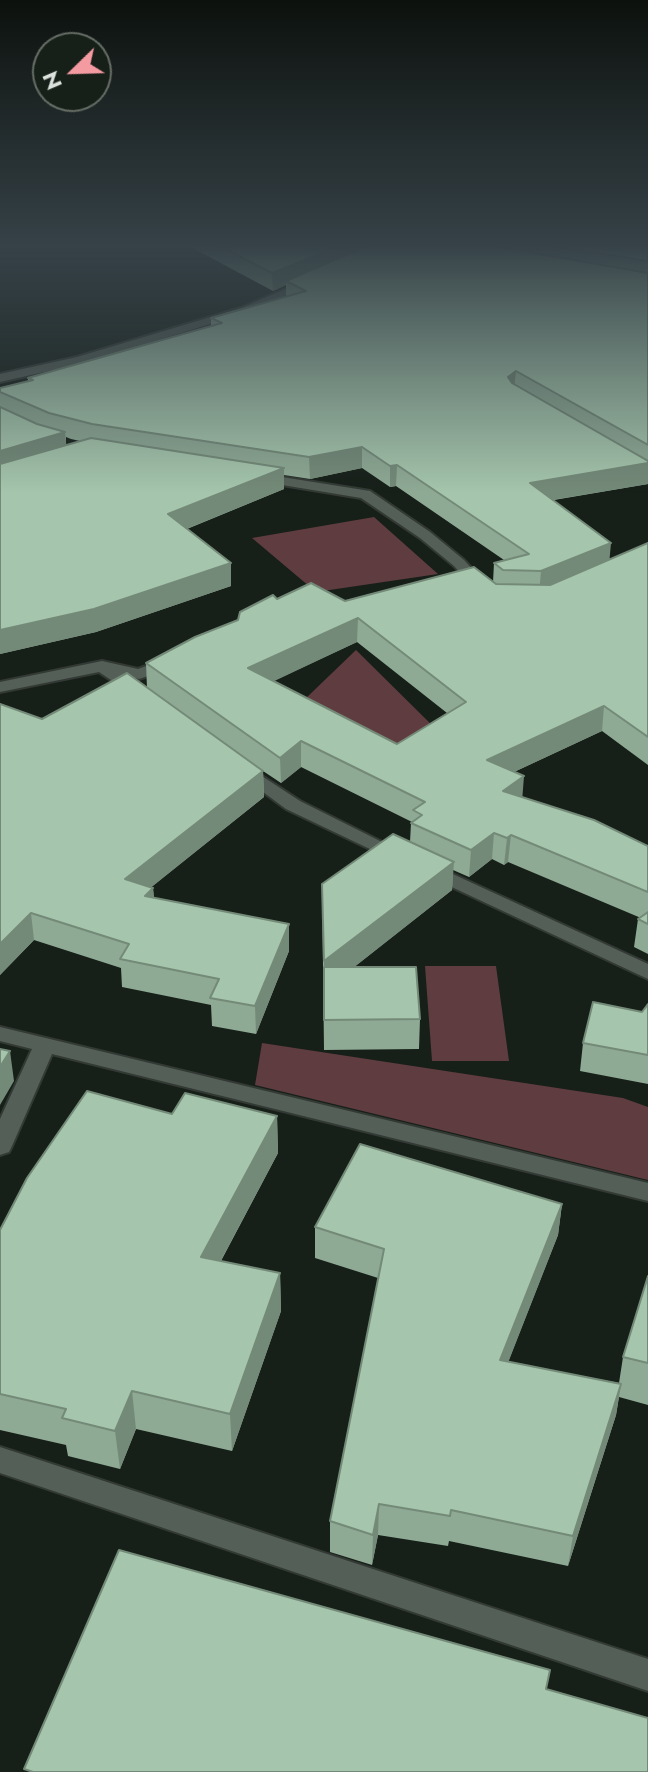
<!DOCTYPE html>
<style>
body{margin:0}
#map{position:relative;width:648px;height:1772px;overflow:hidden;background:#161f18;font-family:Jost,sans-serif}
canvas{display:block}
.north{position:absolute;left:32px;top:32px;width:80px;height:80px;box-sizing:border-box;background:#161f18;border:2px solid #656d66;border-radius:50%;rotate:247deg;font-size:22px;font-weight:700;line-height:32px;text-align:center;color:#dbe1dc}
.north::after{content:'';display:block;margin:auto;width:28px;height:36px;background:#f49aa1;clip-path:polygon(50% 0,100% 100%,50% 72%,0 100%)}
</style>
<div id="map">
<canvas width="648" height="1772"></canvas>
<div class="north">N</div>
</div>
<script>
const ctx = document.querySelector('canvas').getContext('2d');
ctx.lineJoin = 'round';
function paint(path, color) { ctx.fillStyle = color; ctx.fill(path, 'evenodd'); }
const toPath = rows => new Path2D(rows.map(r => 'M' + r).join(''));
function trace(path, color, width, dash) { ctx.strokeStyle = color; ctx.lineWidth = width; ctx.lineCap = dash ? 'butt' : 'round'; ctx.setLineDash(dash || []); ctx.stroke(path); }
const forest = toPath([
 [374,517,438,574,316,592,252,538],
 [356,650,442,735,370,774,304,700],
 [425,966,496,966,509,1061,432,1061],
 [262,1043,623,1098,648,1107,648,1180,255,1085]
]);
const minor = toPath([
 [307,280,316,282,249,312,84,363,0,382,0,374,77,357,241,308,307,280],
 [257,473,370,491,430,532,464,560,490,588,482,593,477,591,454,566,420,538,361,498,252,480,252,474,257,473],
 [171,657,179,662,177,666,139,679,127,676,146,693,138,698,99,672,0,692,0,682,102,661,138,669,171,657],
 [242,763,300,801,412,857,402,863,395,861,286,809,236,772,233,768,242,763],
 [431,864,648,964,648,979,424,874,421,870,424,866,431,864],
 [0,1027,648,1183,648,1201,52,1054,12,1146,9,1152,0,1155,0,1119,32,1049,0,1041,0,1027],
 [0,1447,648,1659,648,1691,0,1473,0,1447]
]);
const wall = toPath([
 [187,245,648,245,648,484,554,500,610,559,648,543,648,765,602,731,514,772,522,797,648,846,648,954,634,947,638,919,641,918,508,862,504,865,492,859,469,877,453,870,452,890,354,967,420,1019,419,1049,324,1050,322,884,410,842,411,823,412,822,301,767,281,783,263,771,264,797,151,887,153,888,154,898,289,951,256,1034,212,1026,211,1005,122,987,121,968,34,940,0,975,0,704,42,719,147,688,146,663,238,620,277,599,345,601,493,582,494,563,504,560,396,486,390,487,362,468,310,479,284,475,284,489,187,529,231,563,231,586,96,632,0,654,0,388,28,381,28,378,211,326,211,318,286,297,286,285,273,291],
 [66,437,71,439,80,441,66,445],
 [357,642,447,713,397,744,273,681],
 [648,1004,648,1084,580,1071,583,1043,642,1012],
 [172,1114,277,1116,278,1153,221,1261,280,1273,281,1311,232,1451,136,1429,120,1469,68,1456,66,1445,0,1430,0,1230],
 [562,1204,558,1235,508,1362,619,1383,623,1357,648,1276,648,1405,619,1397,616,1415,568,1566,449,1541,448,1546,378,1535,372,1565,330,1552,330,1521,378,1278,315,1258,315,1227]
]);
const shadedWall = toPath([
 [342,245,382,245,286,281,286,285,273,291,272,273],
 [516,371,514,390,508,377],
 [65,432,67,452,0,473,0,451],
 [362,447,362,468,310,479,309,457],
 [648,463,648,484,528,504,530,483],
 [397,465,396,486,390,487,390,466],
 [284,468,284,489,169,536,168,514],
 [611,543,609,565,539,594,541,571],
 [231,563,231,586,96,632,0,654,0,630],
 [358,618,357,642,249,693,248,668],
 [604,706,602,731,486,785,487,760],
 [301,741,301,767,281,783,280,758],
 [263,771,264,797,128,906,125,879],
 [524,776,522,802,503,791],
 [494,833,492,859,469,877,471,850],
 [511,835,508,862,504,865,507,838],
 [454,862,452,890,324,991,324,961],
 [153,888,155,915,145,896],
 [31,913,34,940,0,975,0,944],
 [289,924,289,951,256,1034,255,1006],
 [10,1051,14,1081,0,1105,0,1067],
 [277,1116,278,1153,203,1294,201,1257],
 [562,1204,558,1235,497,1391,500,1360],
 [280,1273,281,1311,232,1451,230,1414],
 [621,1384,616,1415,568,1566,573,1536],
 [132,1391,136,1429,120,1469,115,1431],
 [379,1504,378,1535,372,1565,373,1535]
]);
const building = toPath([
 [218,245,342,245,272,273,218,245],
 [369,245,488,245,648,273,648,445,516,371,508,377,512,383,648,461,648,463,530,483,611,543,541,571,503,570,494,563,529,554,397,465,390,466,362,447,309,457,92,424,49,413,0,392,0,388,33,380,28,378,222,323,211,318,306,291,286,281,369,245],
 [545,245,648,245,648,261,545,245],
 [0,407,37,424,65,432,0,451,0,407],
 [91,438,284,468,168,514,231,563,94,609,0,630,0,464,91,438],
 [648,543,648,737,604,706,487,760,524,776,503,791,594,820,648,846,648,892,511,835,507,838,494,833,471,850,411,823,422,815,413,810,425,802,301,741,280,758,146,663,195,637,238,620,240,612,273,595,277,599,311,583,345,601,474,567,496,584,550,585,648,543],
 [358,618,466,702,397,744,248,668,358,618],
 [127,673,263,771,125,879,153,888,145,896,289,924,255,1006,210,998,219,979,120,959,129,944,31,913,0,944,0,704,42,719,127,673],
 [393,834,454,862,324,961,322,884,393,834],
 [648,912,648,924,638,919,648,912],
 [324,967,416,967,420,1019,324,1020,324,967],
 [593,1002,642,1012,648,1004,648,1055,583,1043,593,1002],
 [0,1049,10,1051,0,1067,0,1049],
 [87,1091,172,1114,185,1093,277,1116,201,1257,280,1273,230,1414,132,1391,115,1431,62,1418,66,1409,0,1394,0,1230,27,1178,87,1091],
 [360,1144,562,1204,500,1360,621,1384,573,1536,451,1510,450,1516,379,1504,373,1535,330,1521,384,1249,315,1227,360,1144],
 [648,1276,648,1363,623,1357,648,1276],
 [119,1550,550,1670,546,1689,648,1718,648,1772,33,1772,24,1769,119,1550]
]);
paint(forest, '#5f3c3f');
trace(minor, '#333934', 4);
paint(minor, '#545f57');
paint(wall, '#8ea994');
paint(shadedWall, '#748a78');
paint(building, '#a5c5ac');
trace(building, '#748a78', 2);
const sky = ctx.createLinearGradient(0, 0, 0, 493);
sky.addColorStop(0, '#0c110d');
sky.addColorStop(0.5, '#364248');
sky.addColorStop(1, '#36424800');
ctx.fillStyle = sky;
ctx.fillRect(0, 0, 648, 493);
</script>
